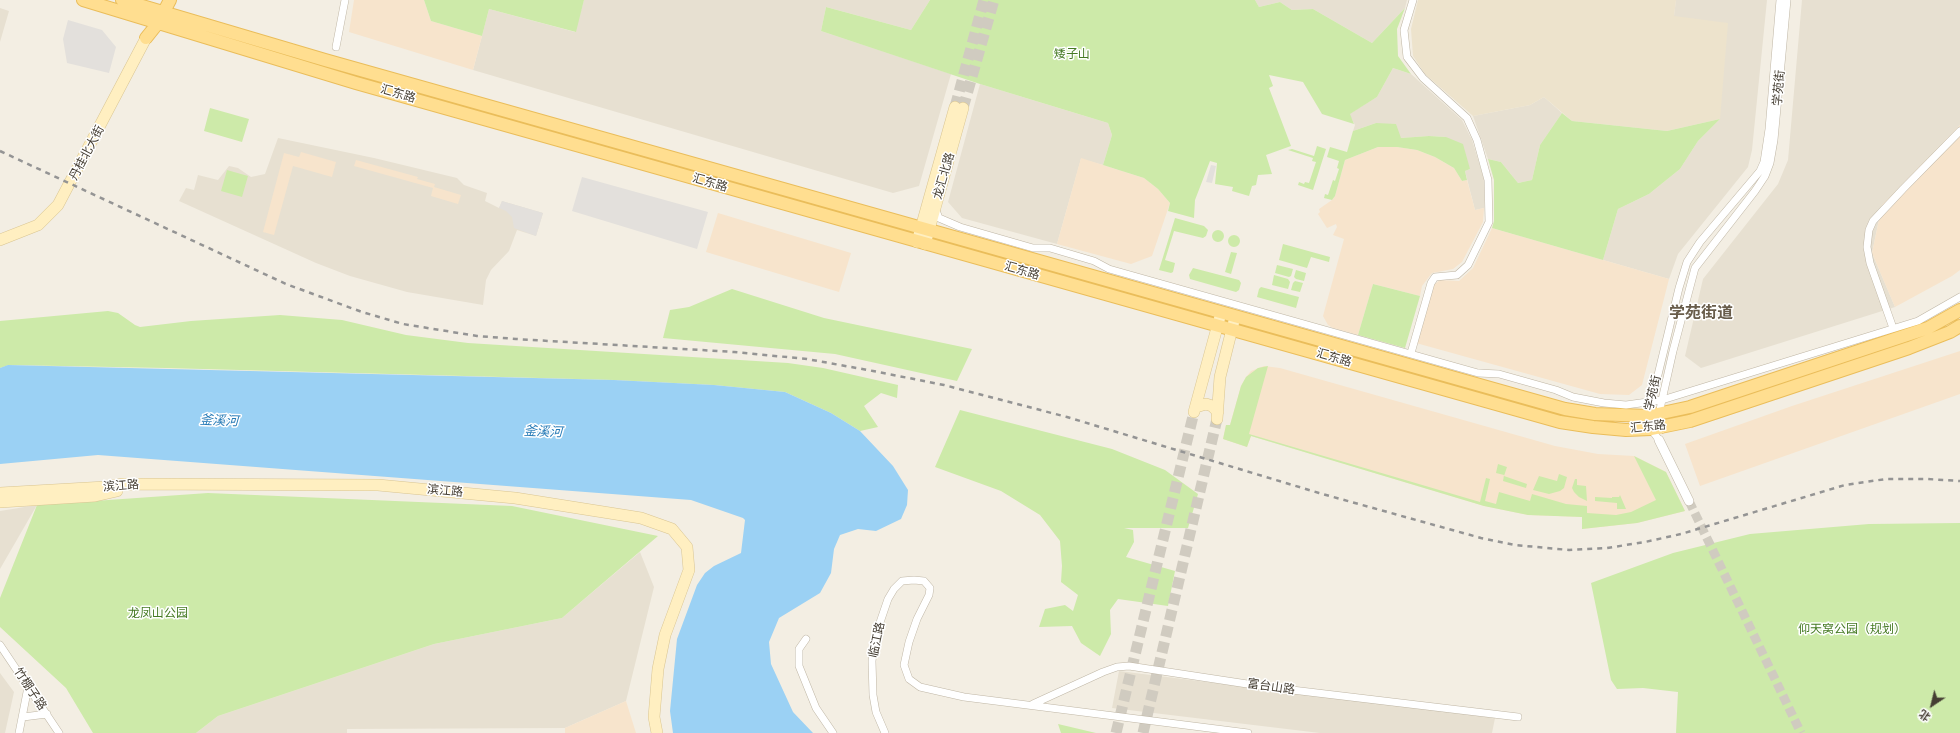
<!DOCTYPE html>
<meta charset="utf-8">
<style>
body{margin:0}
#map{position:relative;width:1960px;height:733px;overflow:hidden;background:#f3eee3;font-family:Rubik,"Noto Sans SC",sans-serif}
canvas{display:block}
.north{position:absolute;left:1912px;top:685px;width:40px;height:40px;-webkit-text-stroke:3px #fff;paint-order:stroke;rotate:215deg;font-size:11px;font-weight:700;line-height:16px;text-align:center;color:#453e33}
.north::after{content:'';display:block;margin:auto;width:14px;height:18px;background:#453e33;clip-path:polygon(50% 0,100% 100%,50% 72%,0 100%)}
</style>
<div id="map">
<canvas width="1960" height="733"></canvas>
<div class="north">北</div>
</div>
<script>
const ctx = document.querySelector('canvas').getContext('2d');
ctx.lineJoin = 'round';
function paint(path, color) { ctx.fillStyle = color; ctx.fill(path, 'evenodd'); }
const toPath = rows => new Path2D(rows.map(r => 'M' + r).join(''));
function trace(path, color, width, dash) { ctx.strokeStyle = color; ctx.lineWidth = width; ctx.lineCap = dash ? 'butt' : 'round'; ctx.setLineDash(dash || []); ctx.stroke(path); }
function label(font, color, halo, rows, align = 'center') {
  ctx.font = font + ' Rubik,"Noto Sans SC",sans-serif'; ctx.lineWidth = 3; ctx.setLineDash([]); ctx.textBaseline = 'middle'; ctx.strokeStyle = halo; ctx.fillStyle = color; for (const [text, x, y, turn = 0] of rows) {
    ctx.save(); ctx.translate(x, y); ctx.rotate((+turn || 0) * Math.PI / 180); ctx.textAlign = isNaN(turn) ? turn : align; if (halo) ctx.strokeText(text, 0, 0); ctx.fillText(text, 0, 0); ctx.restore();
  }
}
const residential = toPath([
 [584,0,930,0,911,30,826,7,821,31,951,74,919,186,893,193,473,70,489,9,575,32],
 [1255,0,1407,0,1405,8,1372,43,1313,9,1292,10,1280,2,1259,7],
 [1676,0,1767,0,1752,150,1748,167,1678,254,1669,279,1603,260,1618,209,1649,194,1680,169,1698,141,1720,119,1674,16],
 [1802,0,1960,0,1960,125,1882,205,1872,253,1895,307,1701,368,1685,356,1703,279,1778,184,1788,160],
 [0,8,9,11,0,42],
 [1393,68,1411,74,1462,120,1472,140,1484,179,1484,208,1475,210,1465,171,1470,169,1446,137,1430,136,1401,138,1376,123,1353,131,1355,125,1349,114,1377,97],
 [980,84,1108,123,1112,135,1103,165,1081,159,1057,244,962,218,948,202],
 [1544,97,1562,113,1540,145,1532,180,1518,183,1501,162,1488,159,1473,116,1530,105],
 [278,138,374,158,457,178,464,185,487,193,485,201,499,208,502,201,543,213,536,236,517,230,509,251,491,270,486,280,483,305,407,292,350,276,316,263,179,201,186,188,194,190,198,175,218,180,229,166,238,168,251,177,265,174],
 [37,505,0,569,0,511],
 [640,552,654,587,626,701,565,728,347,729,347,733,196,733,218,716,434,644,562,618],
 [1119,671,1495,718,1492,733,1320,733,1112,708],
 [0,673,14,692,5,733,0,733]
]);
const commercial = toPath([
 [354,0,424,0,431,21,482,36,473,70,349,32],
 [1960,125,1960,270,1952,276,1895,307,1872,253,1882,205],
 [1378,147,1397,147,1417,150,1435,157,1454,168,1462,181,1467,180,1475,210,1484,208,1483,222,1462,262,1453,269,1432,273,1422,286,1420,296,1373,284,1358,335,1333,328,1328,325,1323,316,1344,239,1333,235,1337,227,1336,224,1327,228,1318,214,1320,212,1319,209,1332,200,1335,196,1345,160],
 [301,152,336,162,332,177,293,166,274,235,263,232,284,153,299,157],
 [1081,158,1144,178,1158,189,1170,203,1152,256,1131,264,1057,244],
 [356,160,418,177,417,179,435,184,434,187,461,195,458,204,431,196,433,188,354,166],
 [718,213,851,253,839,292,706,252],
 [1492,228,1669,279,1642,385,1629,395,1600,394,1416,343,1431,287,1440,280,1459,281,1473,268],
 [1960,351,1960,394,1700,486,1685,444,1792,406],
 [1264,366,1280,368,1555,446,1598,454,1634,456,1666,472,1685,511,1637,523,1582,529,1582,517,1528,515,1484,506,1251,436,1247,447,1223,439,1226,425,1230,425,1241,386,1246,377,1251,371],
 [626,701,636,733,565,733,565,728]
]);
const education = toPath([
 [1418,0,1676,0,1674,16,1728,23,1720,119,1667,131,1572,121,1544,97,1530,105,1473,116,1425,74,1413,56,1411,29]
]);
const green = toPath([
 [424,0,584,0,576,32,489,9,482,36,431,21],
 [930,0,1255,0,1259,7,1280,2,1292,10,1313,9,1372,43,1405,8,1397,29,1398,56,1411,74,1393,68,1377,97,1350,114,1354,124,1322,114,1303,82,1269,75,1273,86,1269,88,1291,146,1266,155,1272,174,1258,175,1256,185,1252,186,1249,196,1232,191,1233,187,1215,184,1217,163,1210,161,1195,200,1194,218,1168,211,1170,203,1158,189,1144,178,1103,165,1112,135,1108,123,980,84,821,31,826,7,911,30],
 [210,108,249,119,242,142,204,131],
 [1562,113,1572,121,1667,131,1720,119,1698,141,1680,169,1649,194,1618,209,1603,260,1492,228,1494,221,1494,180,1488,159,1501,162,1518,183,1532,180,1540,145],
 [1376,123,1396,124,1401,138,1429,136,1446,137,1463,144,1470,169,1465,171,1467,180,1462,181,1454,168,1435,157,1417,150,1397,147,1378,147,1345,160,1335,196,1332,200,1324,198,1325,194,1328,195,1333,180,1335,181,1339,169,1337,168,1339,161,1327,157,1330,147,1347,152,1353,131],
 [1317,146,1326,149,1313,190,1298,185,1299,182,1304,184,1305,182,1309,183,1316,162,1312,161,1313,158,1288,150,1292,149,1314,156],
 [227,170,248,176,242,197,221,191],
 [1175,218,1204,226,1208,230,1206,236,1203,238,1174,231,1165,260,1175,263,1173,272,1171,273,1159,270],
 '1212 236a6 6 0 1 1 12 0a6 6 0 1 1-12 0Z',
 '1228 241a6 6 0 1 1 12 0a6 6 0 1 1-12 0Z',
 [1283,244,1330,257,1329,262,1311,257,1307,268,1279,260],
 [1231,252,1237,253,1231,274,1225,272],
 [1277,265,1293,269,1291,276,1289,277,1275,273],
 [1193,268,1239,280,1241,283,1239,290,1236,292,1190,279,1189,275],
 [1296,270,1306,273,1304,281,1296,279,1294,277],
 [1274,275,1288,279,1290,282,1288,289,1272,285],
 [1295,281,1303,283,1300,292,1291,290,1293,283],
 [1373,284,1420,296,1405,348,1358,335],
 [1261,287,1299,297,1296,308,1257,297,1259,289],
 [732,289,824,318,972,349,957,381,835,354,663,338,670,310,689,307],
 [108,311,118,313,135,325,140,327,191,321,280,315,342,320,406,335,468,343,788,363,823,368,898,385,897,398,881,393,864,406,878,427,860,431,831,413,785,392,714,385,614,380,165,368,9,365,0,368,0,321],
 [1268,366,1249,434,1480,502,1486,478,1490,479,1485,501,1496,504,1499,492,1530,501,1532,494,1566,504,1587,506,1587,513,1616,515,1631,512,1656,500,1634,456,1666,472,1685,511,1637,523,1582,529,1582,517,1528,515,1484,506,1251,436,1247,447,1223,439,1226,425,1230,425,1241,386,1246,377,1258,368],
 [960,410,1112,449,1165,470,1198,494,1188,528,1124,528,1133,530,1134,542,1126,557,1175,571,1168,606,1118,599,1110,610,1111,634,1100,656,1081,643,1072,626,1039,627,1045,609,1065,605,1073,611,1078,595,1061,582,1062,566,1060,541,1040,515,1001,491,935,467],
 [1498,464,1507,467,1504,476,1527,484,1526,488,1503,481,1504,475,1496,473],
 [1559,474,1567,477,1564,488,1560,491,1549,494,1533,490,1539,476,1557,481],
 [1575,479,1577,479,1577,485,1586,486,1587,501,1579,497,1574,492,1572,488],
 [208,493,512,506,658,536,562,618,434,644,218,716,196,733,93,733,66,688,0,627,0,598,37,505],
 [1620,495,1626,509,1617,509,1617,503,1595,501,1595,497,1612,498,1612,497,1619,497],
 [1960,523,1960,733,1676,733,1678,692,1643,688,1617,689,1611,680,1591,583,1673,553,1750,534,1869,524],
 [1058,724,1096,733,1061,733]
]);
const parking = toPath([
 [68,20,102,30,116,47,109,73,67,63,63,39],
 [1211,165,1216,166,1212,183,1206,182],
 [582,177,708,212,697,249,572,211],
 [502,201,543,213,536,236,514,228,512,217,506,211,499,208]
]);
const water = toPath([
 [8,365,614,380,714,385,785,392,831,413,860,431,893,466,908,490,907,505,901,519,876,531,858,529,840,535,834,549,831,573,820,593,779,618,769,642,771,664,793,712,813,733,673,733,670,711,677,639,697,585,705,573,714,566,741,553,745,520,743,518,691,500,98,455,0,464,0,368]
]);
const tertiaryTunnel = toPath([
 [1689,501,1801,733]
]);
const secondaryTunnel = toPath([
 [955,107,984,0],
 [963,108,994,0],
 [1116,733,1194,412],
 [1143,733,1217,419]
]);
const minor = toPath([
 [336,47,345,0],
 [935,208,939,218,960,227,1033,248,1050,248,1094,261,1109,269,1478,373,1499,374,1556,390,1573,397,1604,403,1626,405,1662,400,1918,321,1960,297],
 [1893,328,1870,263,1867,247,1869,230,1873,221,1903,189,1960,131],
 [1411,353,1431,283,1435,277,1457,275,1468,265,1489,222,1488,180,1477,140,1467,118,1423,78,1407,57,1404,30,1413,0],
 [1661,430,1659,414,1662,400,1673,351,1695,268,1755,191,1765,176,1770,163,1774,140,1787,0],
 [1659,440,1651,429,1648,416,1679,288,1687,262,1700,242,1760,171,1764,162,1769,129,1780,0],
 [806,639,799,649,799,666,816,708,833,733],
 [0,645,59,733],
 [1033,704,1103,672,1117,667,1129,666,1267,687,1518,717],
 [23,717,47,714],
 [19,733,28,687],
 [885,733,876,712,873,695,872,661,875,637,888,599,894,589,902,581,914,580,924,581,930,588,929,595,917,619,909,642,904,665,909,679,920,687,964,697,1248,733]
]);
const tertiary = toPath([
 [1659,440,1689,501]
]);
const secondary = toPath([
 [0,240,38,225,58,205,146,38],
 [917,242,955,107],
 [925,244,963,108],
 [1196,407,1206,404,1212,406,1218,412],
 [1194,412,1221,313],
 [1217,419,1220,377,1235,317],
 [0,493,105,487,123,484,378,485,515,498,641,518,672,529,687,547,689,570,665,635,658,669,654,717,657,733],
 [0,502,95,496,117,491]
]);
const primary = toPath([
 [83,0,356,83,1560,422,1593,427,1626,430,1651,429,1690,421,1909,348,1950,332,1960,326],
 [122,0,325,60,1565,409,1595,414,1648,416,1690,407,1928,328,1960,310],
 [146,38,158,23,170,0]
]);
const rail = toPath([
 [0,151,286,284,362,312,403,324,477,336,516,339,734,352,807,359,873,371,944,385,1067,417,1319,493,1481,538,1515,545,1569,550,1607,548,1645,542,1681,534,1845,485,1886,479,1927,479,1960,481]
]);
const parkNames = [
 ["矮子山",1072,55],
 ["龙凤山公园",158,614],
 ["仰天窝公园（规划）",1852,630]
];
const streetNames = [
 ["学苑街",1779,88,-85],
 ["汇东路",398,94,16],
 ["丹桂北大街",87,153,-62],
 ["龙汇北路",944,176,-74],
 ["汇东路",710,183,16],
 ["汇东路",1022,271,16],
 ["汇东路",1334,358,16],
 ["学苑街",1653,393,-77],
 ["汇东路",1648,427,-6],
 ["滨江路",121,486,-4],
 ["滨江路",445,491,5],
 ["临江路",877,640,-78],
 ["富台山路",1271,687,8],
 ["竹棚子路",30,689,56]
];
const waterNames = [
 ["釜溪河",219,421,2],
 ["釜溪河",543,432,2]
];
const districtNames = [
 ["学苑街道",1701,313]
];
paint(residential, '#e7e0d1');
paint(commercial, '#f7e4cc');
paint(education, '#ede3cc');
paint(green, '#cdeaa9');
paint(parking, '#e3e0dc');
paint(water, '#9bd1f4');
trace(tertiaryTunnel, '#d0cbc0', 9, [9, 4.5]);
trace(secondaryTunnel, '#d0cbc0', 11, [11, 5.5]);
trace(minor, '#bfb6a5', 8);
trace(tertiary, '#bfb6a5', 10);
trace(secondary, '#d9c592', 12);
trace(primary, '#eabd5a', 14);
trace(minor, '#fff', 7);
trace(tertiary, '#fff', 9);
trace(secondary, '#ffefc1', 11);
trace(primary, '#ffde90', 12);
trace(rail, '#949494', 2.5, [5, 5]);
label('12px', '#457a23', '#fff', parkNames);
label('12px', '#453e33', '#fff', streetNames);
label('italic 13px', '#277bb7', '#fff', waterNames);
label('bold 16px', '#685c4a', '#fff', districtNames);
</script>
